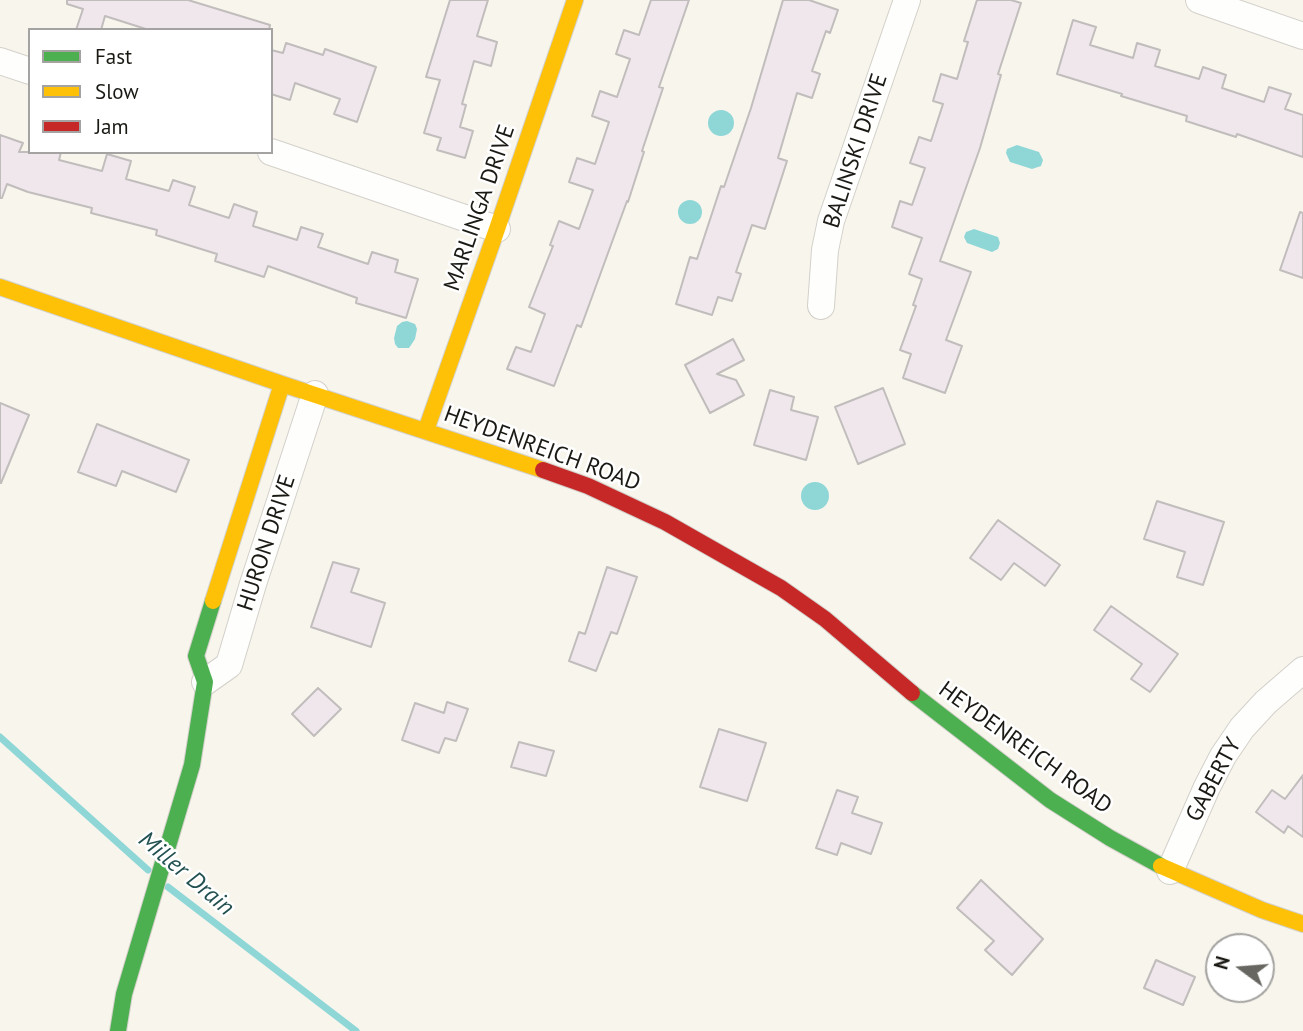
<!DOCTYPE html>
<style>
body{margin:0}
#map{position:relative;width:1303px;height:1031px;overflow:hidden;background:#f8f5ed;font-family:"PT Sans",sans-serif}
canvas{display:block}
.legend{position:absolute;left:28px;top:28px;width:245px;height:126px;box-sizing:border-box;background:#fff;border:2px solid #a4a3a1;margin:0;padding:9px 12px;list-style:none;font-size:21px;color:#1b1914}
.legend li{display:flex;align-items:center;gap:14px;height:35px}
.legend b{width:35px;border:2px solid #a4a3a1}
.north{position:absolute;left:1205px;top:933px;width:70px;height:70px;box-sizing:border-box;background:#fff;border:2px solid #a4a3a1;border-radius:50%;rotate:286deg;font-size:19px;font-weight:700;line-height:28px;text-align:center;color:#1b1914}
.north::after{content:'';display:block;margin:auto;width:24px;height:32px;background:#686660;clip-path:polygon(50% 0,100% 100%,50% 72%,0 100%)}
</style>
<div id="map">
<canvas width="1303" height="1031"></canvas>
<ul class="legend">
<li><b style="height:9px;background:#4caf50"></b>Fast</li>
<li><b style="height:9px;background:#ffc107"></b>Slow</li>
<li><b style="height:9px;background:#c62828"></b>Jam</li>
</ul>
<div class="north">N</div>
</div>
<script>
const ctx = document.querySelector('canvas').getContext('2d');
ctx.lineJoin = 'round';
function paint(path, color) { ctx.fillStyle = color; ctx.fill(path, 'evenodd'); }
const toPath = rows => new Path2D(rows.map(r => 'M' + r).join(''));
function trace(path, color, width, dash) { ctx.strokeStyle = color; ctx.lineWidth = width; ctx.lineCap = dash ? 'butt' : 'round'; ctx.setLineDash(dash || []); ctx.stroke(path); }
function label(font, color, halo, rows, align = 'center') {
  ctx.font = font + ' "PT Sans",sans-serif'; ctx.lineWidth = 5; ctx.setLineDash([]); ctx.textBaseline = 'middle'; ctx.strokeStyle = halo; ctx.fillStyle = color; for (const [text, x, y, turn = 0] of rows) {
    ctx.save(); ctx.translate(x, y); ctx.rotate((+turn || 0) * Math.PI / 180); ctx.textAlign = isNaN(turn) ? turn : align; if (halo) ctx.strokeText(text, 0, 0); ctx.fillText(text, 0, 0); ctx.restore();
  }
}
const water = toPath([
 '708 123a13 13 0 1 1 26 0a13 13 0 1 1-26 0Z',
 [1017,145,1039,152,1043,160,1041,166,1032,169,1010,162,1006,153,1007,149],
 '678 212a12 12 0 1 1 24 0a12 12 0 1 1-24 0Z',
 [974,229,998,237,1000,243,998,249,992,252,967,243,964,237,966,232],
 [407,321,415,324,417,329,415,339,409,348,398,348,395,344,394,338,397,326,402,322],
 '801 496a14 14 0 1 1 28 0a14 14 0 1 1-28 0Z'
]);
const stream = toPath([
 [0,737,148,870],
 [168,887,356,1031]
]);
const building = toPath([
 [67,0,188,0,270,25,269,30,149,30,105,16,101,30,76,30,83,9,67,4,67,0],
 [450,0,488,0,477,36,497,42,491,66,474,61,462,104,466,105,460,127,473,131,465,158,437,150,441,138,424,133,440,80,426,77,450,0],
 [651,0,689,0,659,87,663,88,642,151,644,152,628,202,627,201,581,327,577,325,554,386,507,369,516,347,531,352,545,314,529,307,553,246,550,245,559,221,579,229,593,190,569,182,577,158,595,164,609,122,592,116,600,91,617,97,630,59,616,54,624,30,639,35,651,0],
 [783,0,809,0,838,10,830,33,826,31,812,71,820,74,812,98,797,93,778,158,787,161,765,229,752,225,736,272,741,274,732,301,718,297,712,315,676,304,690,257,697,259,721,186,724,187,751,108,783,0],
 [977,0,1011,0,1021,3,998,74,1001,75,980,148,940,261,971,272,946,340,962,346,945,393,903,378,911,354,900,350,916,306,913,305,922,279,909,274,922,238,892,227,900,201,912,205,925,168,910,163,919,137,931,141,943,104,933,101,941,74,957,79,968,42,964,41,977,0],
 [1073,20,1096,27,1090,45,1133,58,1137,43,1160,50,1155,66,1199,79,1203,67,1226,75,1222,88,1264,102,1269,87,1291,94,1285,109,1303,115,1303,157,1237,134,1236,137,1186,121,1187,116,1121,96,1122,94,1057,74,1073,20],
 [286,43,323,55,325,49,376,67,357,122,334,114,340,99,295,83,290,100,271,94,271,50,283,53,286,43],
 [0,135,23,143,19,152,61,152,59,160,102,171,107,154,131,161,126,179,169,191,173,180,195,187,189,205,229,218,234,204,257,212,253,226,297,240,301,227,323,234,318,247,368,264,372,252,398,260,395,272,418,279,406,318,356,303,357,298,268,266,264,277,215,261,217,254,156,235,157,230,91,213,92,208,28,192,7,184,2,198,0,198,0,135],
 [1300,212,1303,213,1303,278,1280,270,1300,212],
 [733,339,744,360,717,374,736,380,744,395,710,413,685,365,733,339],
 [883,388,905,444,858,464,835,407,883,388],
 [770,390,794,397,791,410,818,417,806,460,754,445,770,390],
 [0,403,29,415,1,483,0,483,0,403],
 [97,424,189,460,176,492,122,471,116,486,78,472,97,424],
 [1157,501,1224,522,1203,585,1177,577,1185,552,1144,539,1157,501],
 [998,520,1060,565,1045,586,1014,563,1001,580,970,558,998,520],
 [333,562,359,569,351,592,385,603,371,647,311,627,333,562],
 [607,567,637,577,617,634,611,632,596,671,569,661,579,632,585,634,607,567],
 [1111,606,1178,654,1150,692,1131,679,1142,664,1094,630,1111,606],
 [318,688,341,709,314,736,292,714,318,688],
 [447,702,468,709,456,741,445,738,439,753,402,740,415,703,444,713,447,702],
 [719,729,766,743,747,801,700,787,719,729],
 [519,742,554,751,546,776,511,767,519,742],
 [1303,775,1303,837,1288,826,1284,833,1256,812,1272,790,1285,799,1303,775],
 [837,790,858,797,852,813,882,823,871,854,841,843,837,855,816,848,837,790],
 [981,880,1043,939,1012,975,985,950,994,941,957,908,981,880],
 [1156,960,1195,977,1183,1005,1144,988,1156,960]
]);
const street = toPath([
 [1199,0,1303,36],
 [0,61,30,71],
 [271,152,497,229],
 [821,306,825,250,831,221,907,0],
 [205,682,229,665,253,584,315,394],
 [1170,871,1207,787,1223,756,1242,728,1266,702,1303,670]
]);
const fast = toPath([
 [912,693,1050,800,1110,838,1161,866],
 [118,1031,124,994,192,765,205,682,196,656,213,601]
]);
const slow = toPath([
 [0,287,282,384,543,470],
 [426,430,497,229,575,0],
 [213,601,282,384],
 [1161,866,1262,910,1303,924]
]);
const jam = toPath([
 [543,470,588,486,665,522,781,588,825,619,912,693]
]);
const streetNames = [
 ["BALINSKI DRIVE",856,151,-72],
 ["MARLINGA DRIVE",480,208,-71],
 ["HEYDENREICH ROAD",542,449,20],
 ["HURON DRIVE",267,543,-72],
 ["HEYDENREICH ROAD",1025,748,36],
 ["GABERTY",1214,780,-62]
];
const waterNames = [
 ["Miller Drain",186,874,40]
];
paint(water, '#8fd7d7');
trace(stream, '#8fd7d7', 7);
paint(building, '#f0e7ec');
trace(building, '#c0bdbc', 2);
trace(street, '#d3d0ca', 28);
trace(fast, '#d3d0ca', 18);
trace(slow, '#d3d0ca', 18);
trace(jam, '#d3d0ca', 18);
trace(street, '#fefefc', 26);
trace(fast, '#4caf50', 16);
trace(slow, '#ffc107', 16);
trace(jam, '#c62828', 16);
label('23px', '#1b1914', '#fff', streetNames);
label('italic 24px', '#235152', '#fff', waterNames);
</script>
